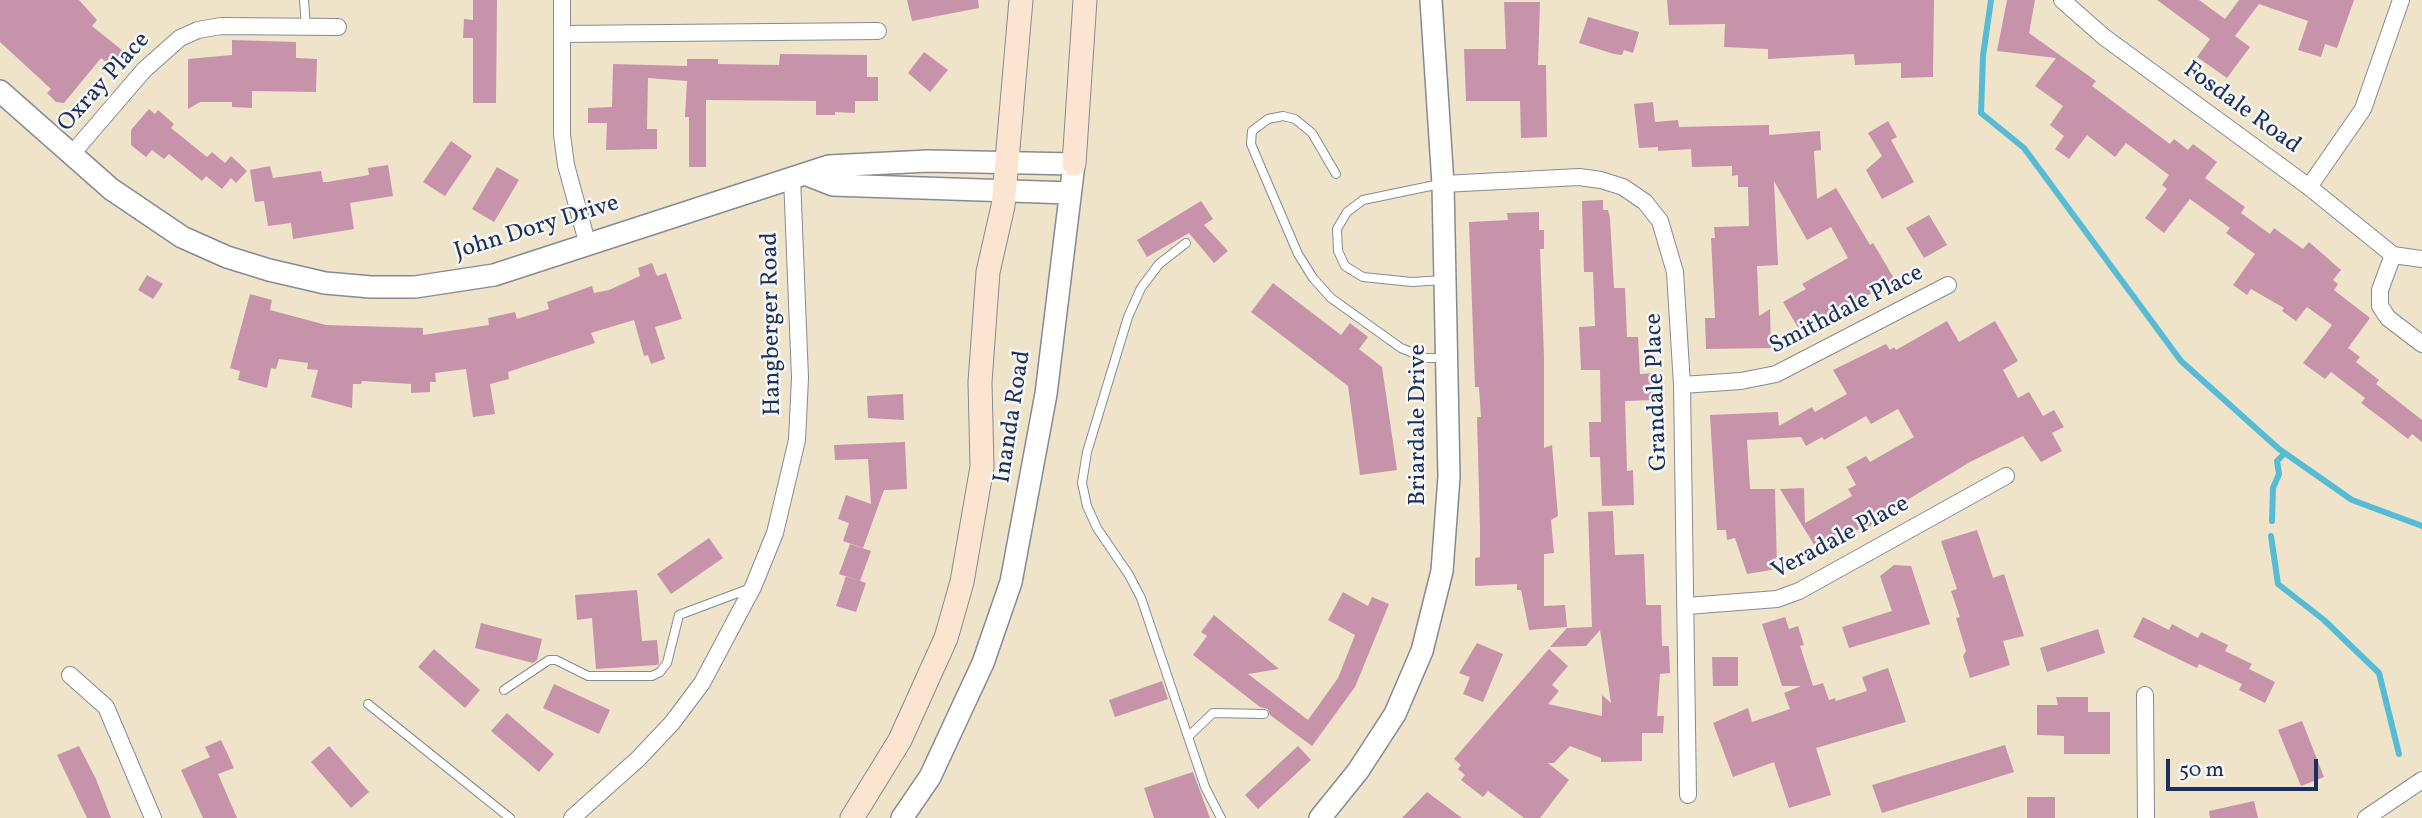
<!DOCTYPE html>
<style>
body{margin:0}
#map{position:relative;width:2422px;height:818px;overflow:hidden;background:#efe4ca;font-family:Vollkorn,serif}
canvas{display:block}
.scale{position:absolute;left:2166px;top:759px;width:152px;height:32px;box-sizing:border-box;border:4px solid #1b2f5e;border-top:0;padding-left:9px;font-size:21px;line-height:24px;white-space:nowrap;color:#1b2f5e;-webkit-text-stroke:5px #f6f6f2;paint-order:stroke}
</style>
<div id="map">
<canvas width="2422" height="818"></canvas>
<div class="scale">50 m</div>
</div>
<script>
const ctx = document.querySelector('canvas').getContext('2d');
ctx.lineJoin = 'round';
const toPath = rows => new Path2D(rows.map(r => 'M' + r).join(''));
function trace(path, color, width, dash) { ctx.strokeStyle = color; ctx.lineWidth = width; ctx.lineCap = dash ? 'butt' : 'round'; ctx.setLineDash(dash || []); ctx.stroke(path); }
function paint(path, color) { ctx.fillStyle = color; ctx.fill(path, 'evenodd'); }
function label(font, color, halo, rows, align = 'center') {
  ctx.font = font + ' Vollkorn,serif'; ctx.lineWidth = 5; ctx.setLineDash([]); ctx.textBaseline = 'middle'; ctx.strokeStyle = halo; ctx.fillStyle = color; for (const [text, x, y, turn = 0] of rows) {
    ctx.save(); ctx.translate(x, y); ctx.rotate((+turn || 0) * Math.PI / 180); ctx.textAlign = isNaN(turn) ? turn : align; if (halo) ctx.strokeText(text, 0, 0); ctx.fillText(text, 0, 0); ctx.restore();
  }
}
const stream = toPath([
 [1991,0,1983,56,1981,113,2024,148,2181,361,2279,449,2352,500,2422,526],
 [2272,521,2273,488,2279,474,2277,461,2285,453],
 [2271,536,2278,584,2324,620,2379,673,2399,754]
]);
const building = toPath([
 [0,0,79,0,97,20,92,26,123,51,111,66,101,58,64,103,56,102,47,93,51,89,0,42],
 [473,0,497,0,496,103,473,103,473,38,463,38,464,19,473,20],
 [907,0,978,0,979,8,912,21],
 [1667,0,1934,0,1933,77,1901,78,1901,63,1855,65,1854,54,1768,59,1768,49,1724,47,1725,24,1669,25],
 [2007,0,2035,0,2029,33,2096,81,2092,86,2170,144,2174,139,2188,150,2193,144,2217,162,2205,178,2245,207,2241,213,2270,234,2274,228,2303,249,2309,242,2341,270,2333,280,2338,284,2334,290,2370,318,2348,348,2360,357,2356,362,2379,380,2376,384,2422,420,2422,442,2412,434,2408,439,2385,421,2361,403,2365,398,2331,372,2325,379,2303,363,2332,325,2307,307,2296,321,2282,311,2284,308,2251,289,2247,295,2233,285,2255,254,2226,233,2230,228,2190,199,2164,233,2145,218,2167,189,2162,185,2169,175,2126,143,2115,157,2087,135,2069,159,2055,149,2064,136,2050,125,2063,106,2035,86,2056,58,1997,51],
 [2157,0,2199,0,2225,19,2239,0,2354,0,2337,48,2325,44,2321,57,2298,50,2308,21,2259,4,2235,36,2250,47,2227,78,2197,57,2210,39],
 [1504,2,1540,2,1538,65,1546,65,1547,137,1521,138,1520,101,1466,101,1464,49,1506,49],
 [1588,17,1639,32,1633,53,1624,50,1622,55,1614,54,1579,43],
 [232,40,296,42,296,58,317,59,316,92,252,91,252,108,232,107,232,102,200,102,188,109,188,59,232,55],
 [924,52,948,70,930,92,908,73],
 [780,54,867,55,867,77,878,77,878,101,855,101,855,113,835,112,835,115,816,115,816,101,706,100,706,167,689,167,689,117,685,117,687,81,648,78,647,129,657,129,657,149,606,150,607,123,588,123,588,108,612,107,613,64,687,66,687,59,718,59,718,64,779,65],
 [1653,102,1655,122,1678,120,1679,127,1769,125,1769,135,1820,131,1821,150,1814,151,1817,199,1836,188,1870,245,1873,243,1895,280,1845,308,1847,313,1830,323,1829,320,1817,327,1815,323,1800,331,1783,302,1806,289,1802,284,1848,258,1831,227,1807,240,1774,181,1778,265,1757,266,1759,316,1770,309,1771,348,1706,349,1705,318,1715,318,1711,238,1715,238,1714,227,1749,226,1748,187,1738,187,1738,175,1732,176,1732,166,1692,167,1691,149,1658,151,1658,147,1639,148,1634,104],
 [149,109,155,114,158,110,174,124,171,128,207,157,212,152,225,163,231,156,247,171,236,183,231,178,222,189,206,176,202,181,169,154,164,159,152,150,146,157,131,145,131,130],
 [1888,121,1897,137,1891,140,1914,182,1882,199,1866,170,1882,156,1868,133],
 [451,141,472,156,445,196,423,182],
 [388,165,393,196,350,203,354,229,293,239,291,223,268,226,264,201,255,202,250,170,270,166,273,178,321,171,323,182,327,182,369,175,368,168],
 [497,167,519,180,494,222,472,209],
 [1603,200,1603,210,1608,210,1610,218,1614,288,1625,288,1627,337,1638,337,1640,374,1656,373,1657,400,1625,401,1627,471,1633,470,1634,505,1602,506,1600,457,1590,457,1589,422,1601,422,1600,370,1581,370,1579,327,1595,326,1593,272,1584,272,1582,201],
 [1201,201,1213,219,1204,225,1228,251,1214,263,1189,233,1147,257,1137,240],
 [1539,212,1539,230,1544,230,1544,249,1540,249,1544,356,1544,448,1552,445,1558,516,1551,520,1554,553,1544,554,1544,606,1565,605,1567,627,1529,630,1521,590,1517,590,1517,584,1475,586,1475,558,1480,557,1480,528,1477,417,1481,417,1479,387,1475,387,1469,222,1508,220,1507,213],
 [1929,215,1947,245,1924,258,1906,228],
 [652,263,657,276,666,273,682,319,655,327,665,359,651,364,648,355,644,356,634,320,591,333,595,343,508,372,509,379,490,384,495,414,473,417,466,369,435,373,436,382,430,382,430,392,411,393,411,384,362,381,361,384,353,384,352,408,311,397,318,370,307,369,308,363,279,359,276,369,271,368,267,388,238,380,240,371,230,368,250,294,272,300,270,310,326,325,423,328,423,335,489,325,488,318,515,312,517,319,549,309,547,302,592,286,594,293,609,290,640,276,638,268],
 [147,275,163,284,153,299,138,290],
 [1273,283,1341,335,1350,323,1368,337,1359,349,1382,367,1397,470,1360,475,1348,386,1251,312],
 [1947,321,1959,342,1995,321,2018,361,2003,370,2018,398,2029,392,2043,416,2054,410,2064,427,2052,433,2062,451,2041,462,2023,436,1970,462,1894,508,1897,512,1868,527,1867,524,1833,544,1831,540,1816,548,1780,489,1804,488,1805,523,1852,496,1848,489,1856,485,1846,467,1866,456,1870,462,1914,437,1898,409,1871,424,1866,416,1824,440,1822,437,1806,446,1801,437,1747,440,1750,489,1775,489,1777,569,1747,574,1735,538,1727,540,1726,530,1717,530,1710,415,1778,412,1779,426,1812,407,1815,412,1847,394,1833,370,1886,344,1890,350,1894,347,1896,350],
 [903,394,904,420,868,418,867,396],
 [905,442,907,489,884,490,863,548,843,541,849,523,838,519,846,495,871,504,868,459,835,460,834,445],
 [1613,511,1615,555,1644,554,1646,605,1661,605,1662,646,1669,646,1670,673,1660,674,1657,716,1664,716,1663,733,1642,733,1642,761,1601,762,1601,758,1570,746,1554,763,1548,763,1569,780,1540,818,1524,818,1488,791,1483,797,1461,780,1465,775,1458,769,1461,765,1454,759,1549,649,1568,666,1552,685,1559,691,1548,704,1602,716,1602,695,1611,703,1600,630,1586,646,1550,647,1567,628,1592,627,1588,512],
 [1977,530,1993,578,2004,574,2024,636,2003,641,2010,665,1970,678,1963,656,1966,651,1956,618,1960,617,1951,591,1957,589,1941,541],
 [709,538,723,558,671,594,657,574],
 [850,544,871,551,860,581,839,574],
 [1894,565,1911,566,1930,624,1849,648,1842,627,1892,611,1880,576],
 [846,576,866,583,856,612,836,606],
 [637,590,642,641,657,640,659,663,657,665,596,669,592,618,577,620,575,595],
 [1343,592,1368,606,1372,597,1389,604,1355,687,1312,746,1270,715,1268,709,1260,707,1193,655,1207,636,1201,632,1214,615,1279,669,1248,674,1308,720,1338,678,1355,635,1328,620],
 [1785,617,1789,629,1798,626,1804,645,1800,646,1813,686,1823,683,1829,700,1835,698,1836,701,1867,691,1862,677,1888,668,1906,722,1816,748,1831,795,1789,808,1774,762,1733,777,1713,723,1748,708,1752,722,1790,709,1784,693,1801,686,1782,686,1762,624],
 [2143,617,2169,630,2172,624,2198,638,2201,632,2228,645,2225,651,2252,664,2249,669,2275,682,2265,703,2239,690,2242,684,2199,664,2197,668,2133,637],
 [481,623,542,639,537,660,533,663,475,648],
 [2098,629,2105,653,2047,672,2040,648],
 [1477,643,1503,654,1483,702,1463,694,1470,677,1459,673],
 [434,649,480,690,465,708,418,667],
 [1712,657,1738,657,1738,686,1713,686],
 [1162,681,1168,699,1115,717,1109,700],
 [554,684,610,710,599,734,543,708],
 [2056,697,2088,697,2088,712,2110,712,2110,754,2064,754,2064,736,2037,735,2037,705,2058,705],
 [507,713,554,754,539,772,491,731],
 [2302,721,2324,777,2301,786,2278,730],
 [221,740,234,768,218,774,237,818,203,818,181,770,210,757,205,747],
 [2005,745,2014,772,1882,813,1872,785],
 [79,746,96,779,111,818,87,818,57,755],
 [329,746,369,792,351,808,311,762],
 [1298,746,1311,760,1258,809,1245,795],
 [1193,772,1210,818,1154,818,1144,788],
 [1427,792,1462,818,1402,818],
 [2027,797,2055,797,2055,818,2027,818],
 [2254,801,2258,818,2210,818,2209,811]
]);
const service = toPath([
 [304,0,306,27],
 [1336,174,1312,133,1295,119,1283,116,1268,119,1252,131,1251,144,1259,163,1298,254,1313,278,1331,298,1401,348,1426,358,1446,358],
 [1440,184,1363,200,1347,212,1337,229,1338,251,1345,266,1363,277,1412,282,1444,280],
 [1186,243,1159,264,1141,288,1128,317,1087,452,1082,483,1087,506,1097,528,1129,575,1141,598,1205,787,1221,818],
 [504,690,549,660,556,660,588,676,652,676,660,672,667,663,679,615,751,588],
 [368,704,510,818],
 [1190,735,1213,713,1264,714]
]);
const minor = toPath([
 [562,0,562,135,566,165,587,242],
 [2062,0,2104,37,2309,187,2393,255,2422,259],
 [562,34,878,31],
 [71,155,144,70,180,38,198,30,221,26,338,27],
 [1443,184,1579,177,1601,180,1623,187,1645,202,1660,221,1675,272,1682,385,1688,795],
 [2309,187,2363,109,2401,0],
 [2393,255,2380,290,2380,306,2388,318,2422,344],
 [1682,385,1741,381,1776,374,1948,285],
 [1687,606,1777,599,1799,591,2006,476],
 [70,675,106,707,153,818],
 [2145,695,2146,818],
 [572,818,638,759,672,723,702,683,753,587,775,533,797,440,800,378,792,177],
 [2366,818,2422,780]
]);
const tertiary = toPath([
 [0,91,111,189,182,237,227,257,269,270,325,283,371,287,415,287,494,275,829,166,928,161,1074,164,1046,394,1011,582,983,663,930,777,902,818],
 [805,174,833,185,1070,193],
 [1320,818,1358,771,1395,714,1422,651,1442,571,1449,477,1443,184,1431,0]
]);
const secondary = toPath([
 [1074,164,1085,0],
 [852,818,900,740,946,638,962,582,982,467,980,382,988,272,1003,206,1021,0]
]);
const streetNames = [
 ["Oxray Place",105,83,-48],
 ["Fosdale Road",2241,109,36],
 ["John Dory Drive",537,229,-17],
 ["Smithdale Place",1847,311,-27],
 ["Hangberger Road",773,324,-91],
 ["Grandale Place",1658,392,-92],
 ["Inanda Road",1014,417,-81],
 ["Briardale Drive",1420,425,-90],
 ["Veradale Place",1841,539,-28]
];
trace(stream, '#56bbd4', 6);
paint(building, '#c793ab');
trace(service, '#858a94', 10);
trace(minor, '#858a94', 18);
trace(tertiary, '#858a94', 24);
trace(secondary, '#858a94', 25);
trace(service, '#fff', 8);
trace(minor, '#fff', 16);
trace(tertiary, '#fff', 21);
trace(secondary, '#fce5d0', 23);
label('24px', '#1b2f5e', '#f6f6f2', streetNames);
</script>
